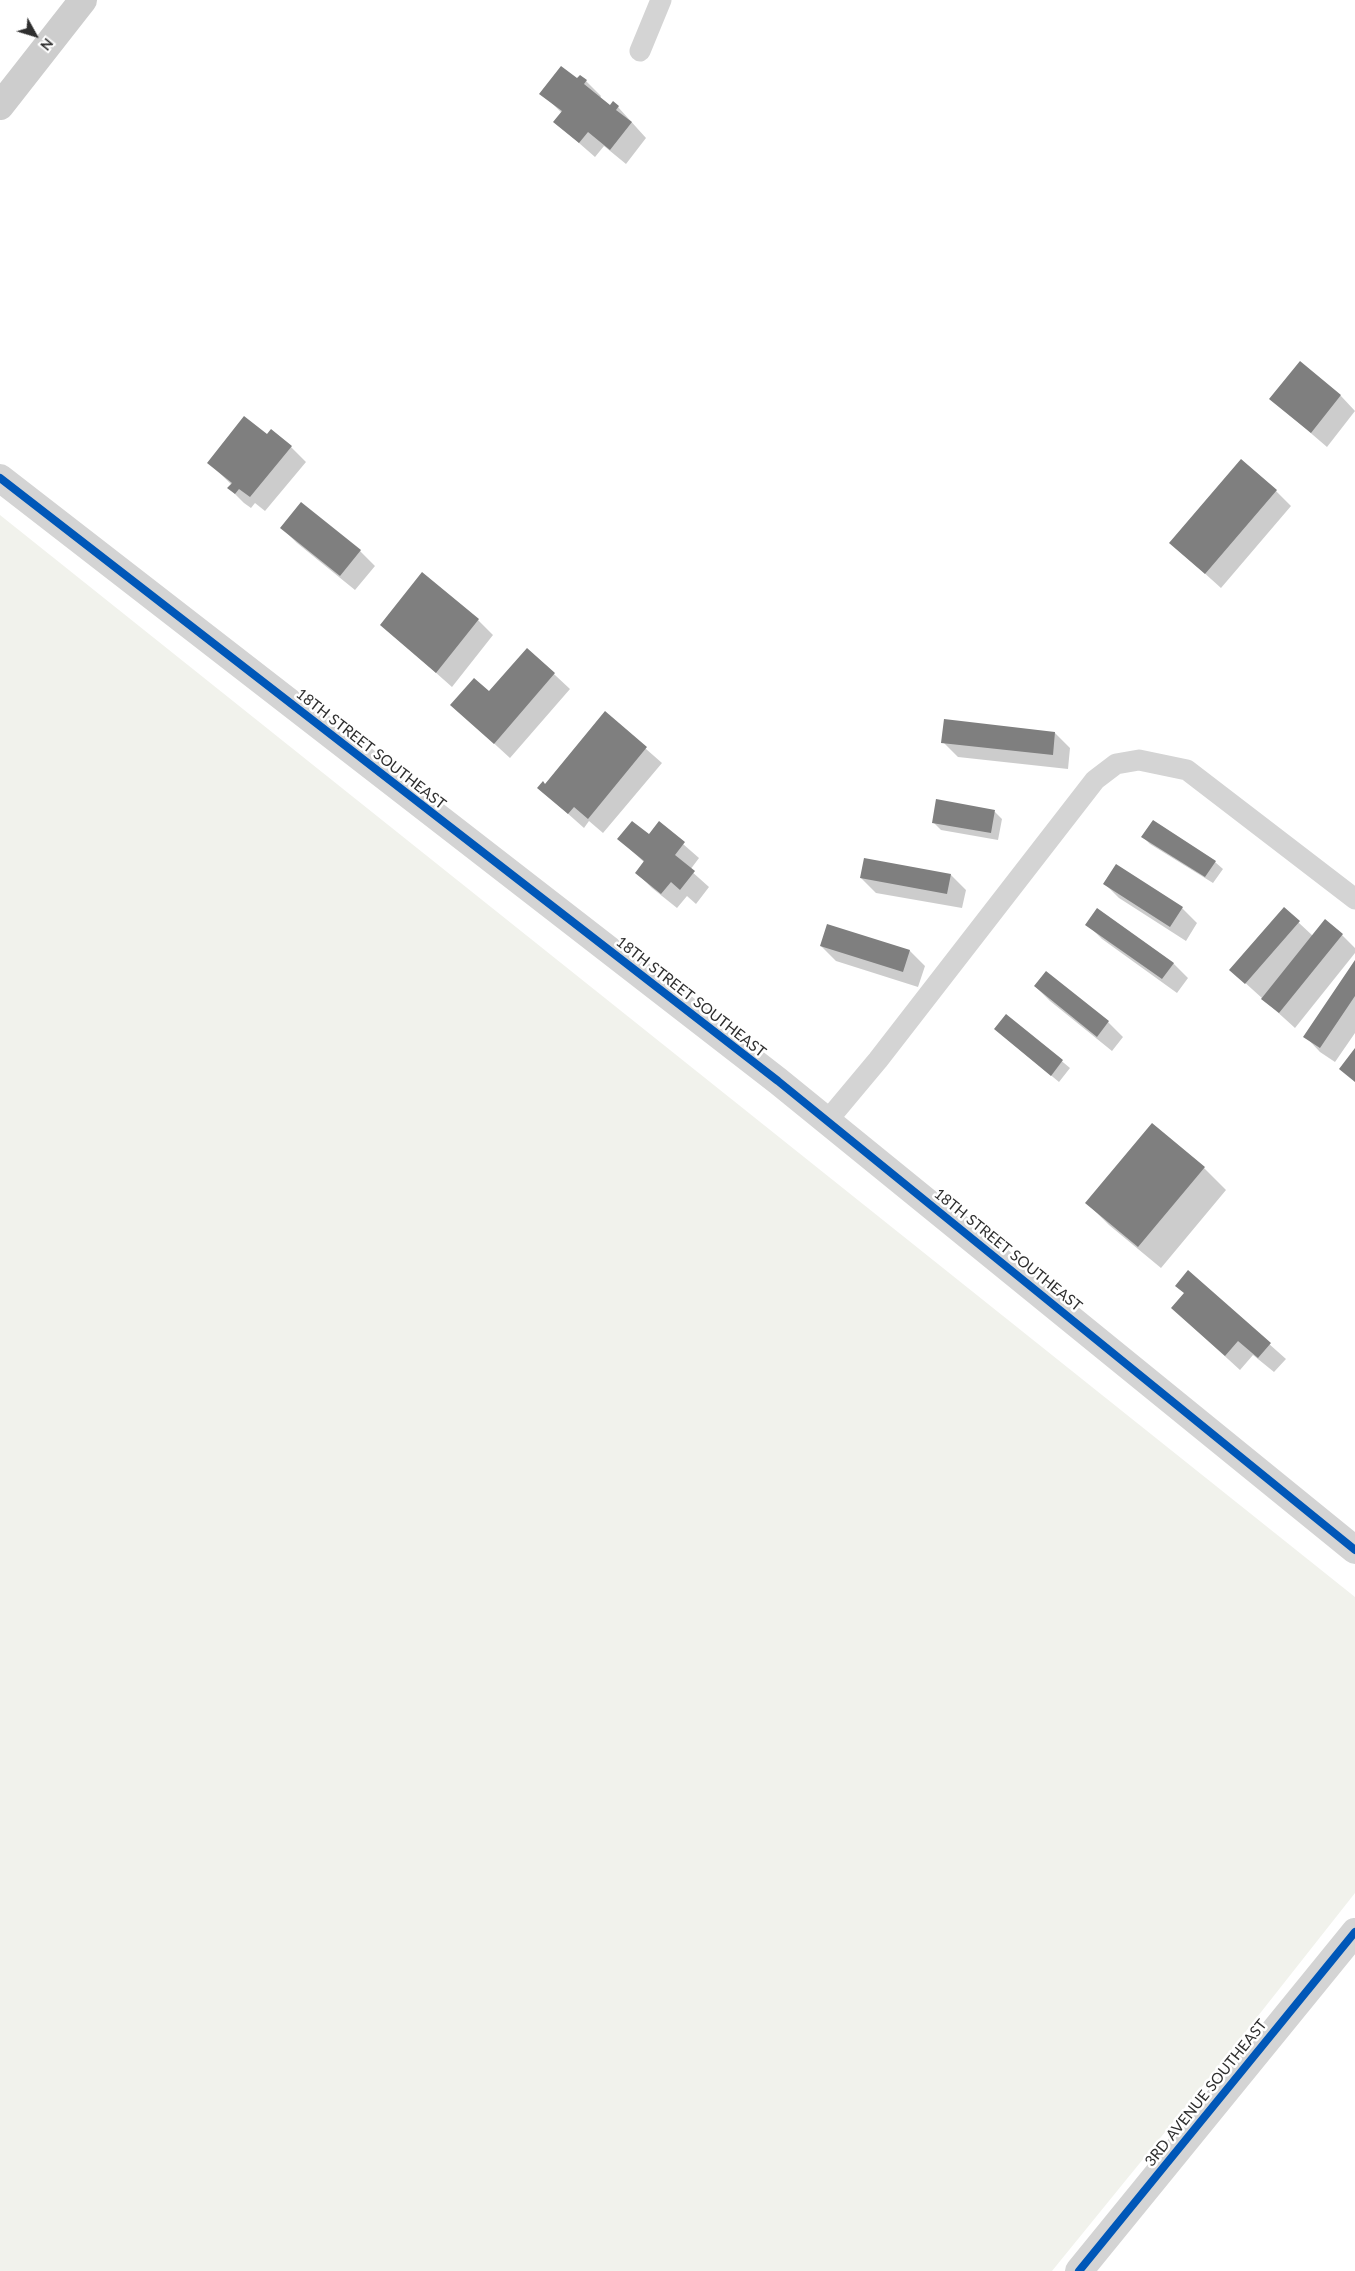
<!DOCTYPE html>
<style>
body{margin:0}
#map{position:relative;width:1355px;height:2271px;overflow:hidden;background:#fff;font-family:Lato,sans-serif}
canvas{display:block}
.north{position:absolute;left:10px;top:10px;width:50px;height:50px;-webkit-text-stroke:4px #fff;paint-order:stroke;rotate:129deg;font-size:14px;font-weight:700;line-height:20px;text-align:center;color:#2f2f2f}
.north::after{content:'';display:block;margin:auto;width:18px;height:22px;background:#2f2f2f;clip-path:polygon(50% 0,100% 100%,50% 72%,0 100%)}
</style>
<div id="map">
<canvas width="1355" height="2271"></canvas>
<div class="north">N</div>
</div>
<script>
const ctx = document.querySelector('canvas').getContext('2d');
ctx.lineJoin = 'round';
function paint(path, color) { ctx.fillStyle = color; ctx.fill(path, 'evenodd'); }
const toPath = rows => new Path2D(rows.map(r => 'M' + r).join(''));
function trace(path, color, width, dash) { ctx.strokeStyle = color; ctx.lineWidth = width; ctx.lineCap = dash ? 'butt' : 'round'; ctx.setLineDash(dash || []); ctx.stroke(path); }
function label(font, color, halo, rows, align = 'center') {
  ctx.font = font + ' Lato,sans-serif'; ctx.lineWidth = 5; ctx.setLineDash([]); ctx.textBaseline = 'middle'; ctx.strokeStyle = halo; ctx.fillStyle = color; for (const [text, x, y, turn = 0] of rows) {
    ctx.save(); ctx.translate(x, y); ctx.rotate((+turn || 0) * Math.PI / 180); ctx.textAlign = isNaN(turn) ? turn : align; if (halo) ctx.strokeText(text, 0, 0); ctx.fillText(text, 0, 0); ctx.restore();
  }
}
const green = toPath([
 [0,515,1355,1597,1355,1893,1209,2078,1052,2271,0,2271]
]);
const shadow = toPath([
 [578,80,586,81,601,96,600,98,610,107,613,103,618,107,646,138,626,164,604,146,595,157,555,122,562,113,541,93],
 [1341,396,1355,411,1327,447,1271,399],
 [267,436,291,447,306,462,265,511,255,503,251,508,244,503,229,488,232,485,209,463],
 [1276,491,1291,506,1221,588,1171,543],
 [282,528,360,551,375,566,355,590,297,543],
 [478,620,493,635,452,687,382,625],
 [527,649,570,689,510,758,452,705,490,692],
 [605,713,662,763,603,833,589,821,584,828,539,788,545,785],
 [1055,733,1070,748,1068,769,958,757,943,742],
 [995,812,1002,819,998,840,941,830,933,822],
 [659,823,699,858,690,870,709,887,696,904,687,896,677,908,652,888,637,873,645,863,619,839,649,836],
 [1143,837,1215,862,1223,869,1213,883,1150,844],
 [1116,866,1182,908,1197,923,1186,941,1119,898,1104,883],
 [951,875,966,890,962,908,876,893,861,878],
 [1284,909,1313,936,1342,935,1355,948,1355,953,1295,1028,1231,970],
 [1087,924,1173,963,1188,978,1177,993,1102,939],
 [827,926,910,951,925,966,918,987,836,961,821,946],
 [1355,962,1355,1033,1335,1062,1320,1052,1305,1036],
 [1035,986,1108,1022,1123,1037,1112,1051,1050,1001],
 [1006,1015,1070,1068,1059,1082,995,1029],
 [1204,1168,1226,1190,1161,1268,1109,1225,1087,1203],
 [1188,1272,1286,1359,1274,1372,1253,1355,1240,1370,1172,1308,1185,1294]
]);
const building = toPath([
 [561,66,577,78,580,75,587,80,584,84,610,105,613,101,619,106,616,110,632,122,610,150,588,132,579,143,553,122,562,111,539,94],
 [1300,361,1341,395,1311,433,1269,399],
 [244,416,267,434,271,429,292,446,250,497,239,489,235,494,227,488,232,483,207,463],
 [1241,459,1277,490,1205,574,1169,543],
 [301,502,361,550,340,576,280,528],
 [422,572,479,619,436,673,380,625],
 [527,648,555,673,494,744,450,705,474,678,489,691],
 [605,711,647,747,588,819,574,807,568,814,537,788,543,781,545,784],
 [944,719,1055,732,1053,755,941,743],
 [936,799,995,810,991,833,932,823],
 [1153,820,1216,861,1205,877,1141,837],
 [632,821,649,834,659,821,685,842,675,855,695,871,680,890,671,882,661,894,635,873,644,861,617,839],
 [864,858,951,874,947,894,860,878],
 [1116,864,1183,907,1170,927,1103,884],
 [1284,907,1300,921,1245,984,1229,970],
 [1097,908,1174,963,1162,979,1085,925],
 [1325,919,1343,934,1279,1013,1261,999],
 [827,924,910,950,903,972,820,946],
 [1355,960,1355,996,1320,1048,1303,1037],
 [1046,971,1109,1021,1097,1037,1034,986],
 [1006,1014,1063,1060,1051,1076,994,1029],
 [1355,1048,1355,1082,1339,1069],
 [1152,1123,1205,1167,1138,1247,1085,1203],
 [1188,1270,1271,1343,1258,1358,1238,1341,1225,1356,1171,1308,1184,1293,1175,1286]
]);
const lane = toPath([
 [640,51,661,0],
 [827,1121,878,1060,1095,780,1116,764,1139,760,1187,770,1355,899]
]);
const street = toPath([
 [0,478,778,1081,1355,1550],
 [1079,2271,1355,1932]
]);
const secondary = toPath([
 [0,106,83,0]
]);
const cycleway = toPath([
 [0,478,778,1081,1355,1550],
 [1079,2271,1355,1932]
]);
const streetNames = [
 ["18TH STREET SOUTHEAST",371,749,38],
 ["18TH STREET SOUTHEAST",691,997,38],
 ["18TH STREET SOUTHEAST",1008,1250,39],
 ["3RD AVENUE SOUTHEAST",1206,2093,-51]
];
paint(green, '#f1f2ec');
paint(shadow, '#0003');
paint(building, '#7f7f7f');
trace(lane, '#d4d4d4', 21);
trace(street, '#d4d4d4', 28);
trace(secondary, '#cdcdcd', 28);
trace(cycleway, '#0057b8', 8);
label('15px', '#2f2f2f', '#fff', streetNames);
</script>
